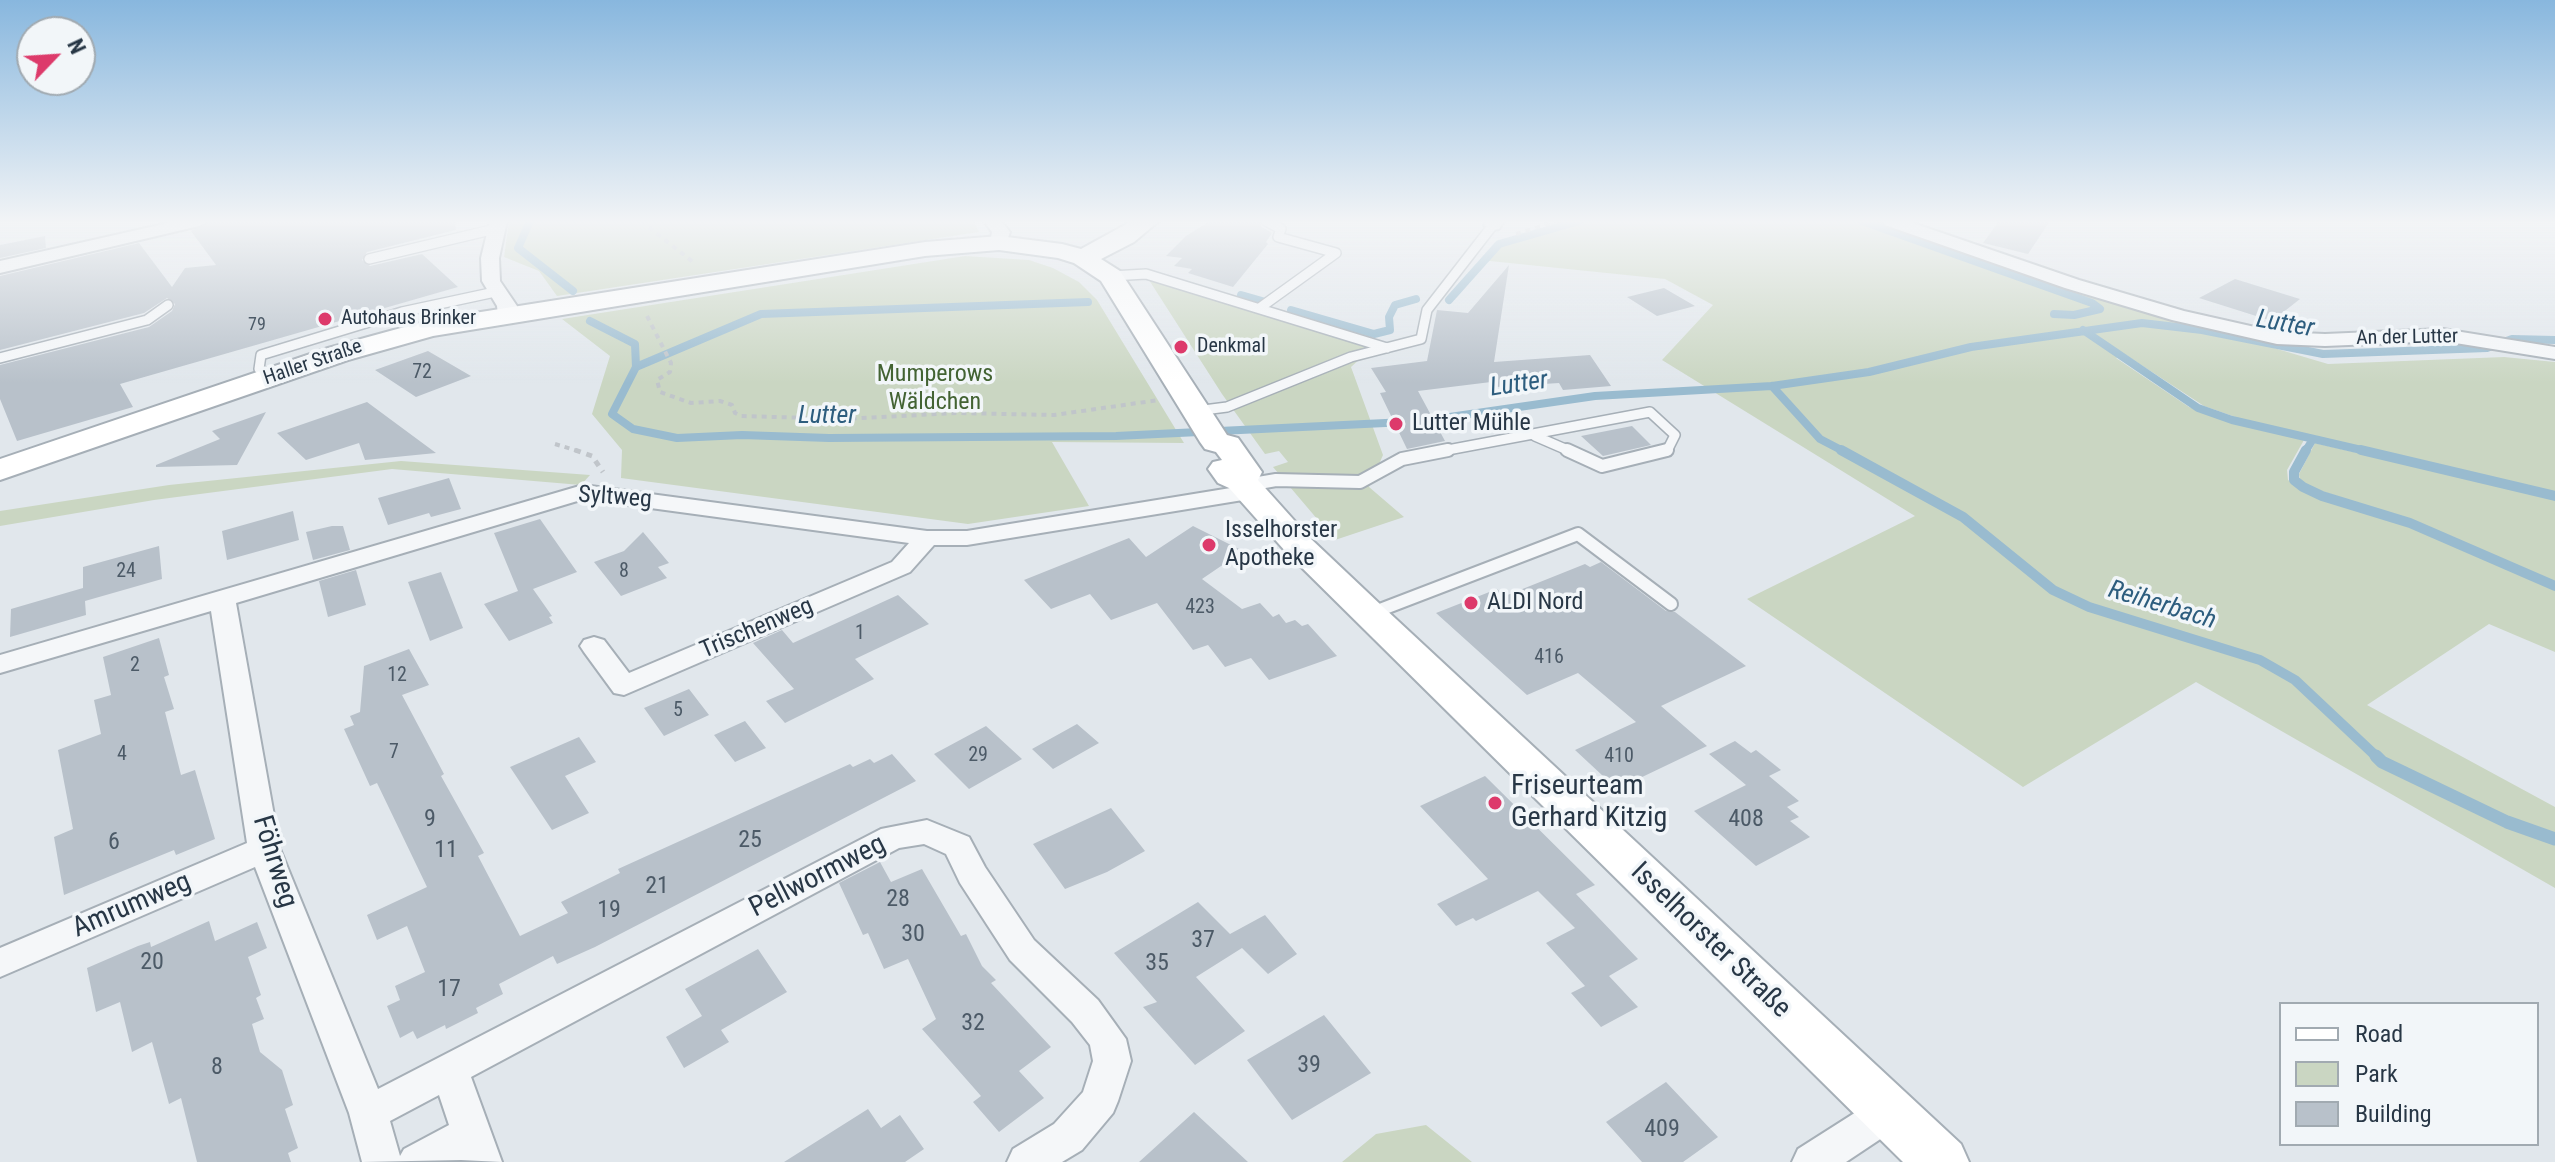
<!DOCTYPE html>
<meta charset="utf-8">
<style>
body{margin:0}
#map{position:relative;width:2555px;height:1162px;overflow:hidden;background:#e1e7ec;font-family:"Roboto Condensed",sans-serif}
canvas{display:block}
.legend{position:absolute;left:2279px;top:1002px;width:260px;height:144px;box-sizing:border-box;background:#f2f6f9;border:2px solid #a1aab1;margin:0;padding:10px 14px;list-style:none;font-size:24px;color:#283746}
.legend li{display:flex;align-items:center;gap:16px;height:40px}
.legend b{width:40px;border:2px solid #a1aab1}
.north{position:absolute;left:16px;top:16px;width:80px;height:80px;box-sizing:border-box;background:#f2f6f9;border:2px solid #a1aab1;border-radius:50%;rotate:65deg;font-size:22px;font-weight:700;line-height:32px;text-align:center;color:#283746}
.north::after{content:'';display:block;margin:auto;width:28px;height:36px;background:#dd3a6b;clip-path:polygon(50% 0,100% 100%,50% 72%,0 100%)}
</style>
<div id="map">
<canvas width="2555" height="1162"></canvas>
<ul class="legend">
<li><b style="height:10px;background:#fff"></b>Road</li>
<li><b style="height:22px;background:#cad6c2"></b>Park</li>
<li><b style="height:22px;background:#b8c1ca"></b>Building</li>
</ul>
<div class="north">N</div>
</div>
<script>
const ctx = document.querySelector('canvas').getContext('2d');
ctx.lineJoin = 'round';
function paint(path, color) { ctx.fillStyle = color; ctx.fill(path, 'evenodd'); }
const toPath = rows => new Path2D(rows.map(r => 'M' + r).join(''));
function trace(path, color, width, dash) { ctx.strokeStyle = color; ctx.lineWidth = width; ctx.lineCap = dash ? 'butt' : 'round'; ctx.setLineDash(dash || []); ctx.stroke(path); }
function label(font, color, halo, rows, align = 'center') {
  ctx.font = font + ' "Roboto Condensed",sans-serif'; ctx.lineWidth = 7; ctx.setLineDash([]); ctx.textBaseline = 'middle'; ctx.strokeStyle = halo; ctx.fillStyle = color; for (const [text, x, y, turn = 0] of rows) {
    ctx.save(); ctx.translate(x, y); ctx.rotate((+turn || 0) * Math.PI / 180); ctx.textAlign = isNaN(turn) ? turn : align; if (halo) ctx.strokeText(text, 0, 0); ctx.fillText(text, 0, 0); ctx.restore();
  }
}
const green = toPath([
 [509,221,974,221,979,232,557,296,539,271,504,257],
 [1570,221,1877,221,2068,287,2328,364,2504,357,2555,362,2555,492,2241,419,2204,406,2126,355,2116,358,2189,407,2229,422,2304,440,2287,470,2288,480,2302,489,2323,499,2407,525,2555,589,2555,652,2489,624,2367,705,2555,807,2555,888,2196,682,2023,787,1747,599,1915,516,1662,360,1713,305,1665,279,1480,260,1491,248],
 [965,256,1029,260,1053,268,1079,282,1097,300,1184,443,1052,442,1089,506,968,524,621,478,622,450,592,414,610,356,562,319],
 [1149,280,1373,347,1351,367,1383,455,1369,487,1404,517,1335,540,1273,467,1288,462,1279,451,1265,454,1222,394],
 [2315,443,2555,499,2555,582,2414,521,2309,487,2300,481,2299,474],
 [401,461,590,475,581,485,392,469,154,500,0,526,0,511,169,485],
 [1426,1125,1472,1162,1342,1162,1376,1134]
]);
const streamFar2 = toPath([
 [530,221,518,248,573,291],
 [1862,221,2092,303,2100,309,2074,315,2054,314],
 [1241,295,1262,301],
 [1449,300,1499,244,1579,221],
 [1291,310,1374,334,1390,330,1389,317,1395,305,1416,299],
 [590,321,635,344,636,367,612,414,633,429,677,438,742,435,829,438,1116,436,1406,422],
 [2083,330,2198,408,2232,420,2370,452],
 [636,367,761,314,1088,302],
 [1772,386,1820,439,1845,452],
 [1422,421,1595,396,1772,386,1869,372,1971,347,2142,323,2202,330,2323,354,2487,348,2512,339,2555,340],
 [2305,452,2313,439]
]);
const streamFar1 = toPath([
 [1841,450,1963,517,2053,590,2089,607,2260,660,2295,680,2378,758],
 [2306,450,2294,472,2294,480,2303,487,2322,496,2410,523,2555,586],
 [2361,450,2555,496]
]);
const stream = toPath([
 [2376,756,2382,762,2507,822,2555,839]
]);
const building = toPath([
 [211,221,455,221,456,230,367,252,362,260,370,266,422,254,458,287,120,384,133,407,17,441,0,399,0,365,149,327,172,311,175,304,167,298,144,313,0,350,0,276,139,243,172,287,185,268,216,265,191,231],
 [1210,221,1259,221,1262,227,1272,233,1266,242,1268,244,1233,287,1188,273,1192,269,1174,266,1182,258,1166,256,1186,236],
 [1999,221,2050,221,2028,254,1983,243],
 [45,236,46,248,0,258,0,245],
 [1509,265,1494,362,1590,355,1611,386,1563,390,1559,383,1496,387,1492,379,1491,382,1418,391,1445,441,1407,449,1380,393,1386,392,1371,368,1427,361,1437,310,1468,313],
 [2235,279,2300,299,2272,321,2199,298],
 [1664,288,1695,306,1657,316,1627,297],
 [428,351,471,376,416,397,375,370],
 [367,402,436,453,365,460,359,443,306,460,277,433],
 [266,412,237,465,156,467,156,465,220,439,212,431],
 [1632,426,1651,445,1603,456,1581,436],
 [449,478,461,509,431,517,429,513,388,525,378,498],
 [293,511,299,540,227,560,222,531],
 [540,519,577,572,533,589,552,616,549,617,553,623,509,641,484,604,518,591,494,533],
 [332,526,343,526,350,550,313,560,306,532],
 [1193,526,1243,551,1202,579,1242,609,1260,603,1273,617,1279,614,1286,623,1295,620,1302,626,1308,624,1337,656,1269,680,1251,658,1225,667,1208,645,1193,650,1157,603,1111,620,1090,594,1051,609,1024,580,1129,538,1146,557],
 [643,532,669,563,658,567,667,578,621,596,594,562,624,551],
 [159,546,162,579,85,601,86,615,10,637,11,609,83,588,83,567],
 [1601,562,1666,611,1675,612,1746,666,1661,706,1707,746,1617,789,1575,750,1636,722,1578,673,1527,695,1436,613,1497,589,1505,596,1585,564,1590,567],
 [356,570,366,605,328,617,319,581],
 [441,572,463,628,430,641,408,582],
 [898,595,929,624,855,659,874,679,785,723,766,701,794,689,753,643,782,630,793,643],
 [159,638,169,675,164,677,174,709,165,712,181,775,195,770,215,839,176,855,174,850,64,895,54,837,73,829,58,750,101,734,94,700,111,695,103,657],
 [409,649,429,685,402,695,444,774,441,776,484,853,478,856,520,936,568,913,561,902,620,873,618,869,850,764,853,767,870,759,874,763,892,754,916,781,595,947,557,964,553,956,499,984,503,994,476,1008,478,1013,446,1029,445,1025,417,1039,413,1031,400,1038,387,1006,400,1000,395,986,425,972,407,926,377,940,367,915,427,887,377,783,370,786,344,729,354,725,350,716,360,712,364,666],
 [689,689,709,715,664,736,644,708],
 [745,721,766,748,735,762,714,735],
 [1077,724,1099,743,1053,769,1032,749],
 [986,726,1022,759,969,789,934,754],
 [579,737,596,762,565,776,589,813,552,830,510,767],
 [1735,741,1751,753,1756,750,1781,770,1769,776,1799,801,1787,807,1799,817,1790,821,1810,837,1756,866,1694,811,1746,785,1709,754],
 [1485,776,1595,885,1576,894,1638,959,1609,976,1638,1007,1601,1027,1571,993,1585,986,1546,943,1575,928,1538,891,1476,921,1473,918,1456,926,1437,904,1488,879,1420,806],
 [1111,808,1145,851,1107,872,1065,889,1033,844],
 [880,862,891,882,922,869,961,936,966,934,982,966,996,980,991,983,1051,1047,1019,1071,1044,1098,999,1132,973,1102,981,1096,922,1029,936,1019,908,959,884,969,868,933,863,935,839,883],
 [1198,902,1230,934,1265,915,1297,954,1268,974,1242,948,1196,977,1245,1031,1195,1065,1143,1007,1157,1002,1114,953],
 [209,921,215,941,257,922,267,948,248,957,261,995,256,998,264,1019,252,1024,260,1052,282,1070,293,1105,285,1109,298,1148,288,1153,291,1162,197,1162,181,1098,169,1104,152,1042,132,1052,120,1002,96,1012,87,968,138,946,150,942,151,947],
 [758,949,787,992,721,1030,729,1042,684,1068,666,1037,702,1016,685,989],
 [1324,1015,1371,1073,1292,1120,1247,1060],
 [1666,1082,1718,1137,1683,1162,1642,1162,1606,1122],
 [868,1109,881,1128,900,1115,924,1149,905,1162,784,1162],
 [1194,1112,1248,1162,1139,1162]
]);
const pathFar1 = toPath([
 [641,221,693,262],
 [1516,234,1557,221],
 [647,316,671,363,670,372,657,380,660,392,691,403,720,401,732,405,735,413,741,416,845,419,956,413,1054,415,1159,400],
 [555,444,581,452]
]);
const path = toPath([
 [575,450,592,456,603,472]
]);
const laneFar1 = toPath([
 [369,259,495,229],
 [1111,276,1146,274,1387,348],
 [1261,307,1336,253,1278,237,1281,229,1266,221],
 [0,358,147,320,168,305],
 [269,378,259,369,261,355,402,312,495,292],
 [1196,411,1227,407,1351,357,1421,339,1427,310,1493,225],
 [1535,436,1572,452],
 [1437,452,1650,412,1675,435,1667,451,1661,452]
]);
const lane = toPath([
 [1567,450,1602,466,1667,450],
 [1247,485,1276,480,1360,482,1402,459,1448,450],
 [1372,613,1578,534,1671,604]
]);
const street = toPath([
 [177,221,208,221,199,226,0,273,0,261,177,221],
 [490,221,507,221,499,258,500,281,517,306,518,315,508,321,498,315,497,306,482,281,481,258,490,221],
 [984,221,1001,221,1010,232,1005,247,993,247,990,243,992,232,984,221],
 [1487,221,1504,221,1499,229,1493,230,1484,225,1487,221],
 [1882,221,1907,221,2079,280,2184,311,2277,332,2325,334,2443,329,2555,347,2555,359,2443,341,2325,346,2277,344,2172,320,2065,288,1885,225,1882,221],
 [583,485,927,531,967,531,1249,485,1257,487,1261,492,1257,497,1249,499,967,545,934,545,910,572,624,695,614,693,584,652,580,646,584,640,594,637,604,640,629,673,892,562,909,543,584,499,236,603,280,849,378,1089,881,829,927,820,969,837,985,867,1034,940,1098,1000,1126,1039,1131,1061,1118,1101,1113,1113,1082,1150,1062,1162,1007,1162,1013,1149,1054,1124,1083,1092,1093,1061,1090,1045,1072,1022,1010,960,960,883,946,854,924,844,899,848,471,1077,502,1162,461,1160,362,1162,349,1113,255,867,0,977,0,948,247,843,211,611,0,673,0,655,583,485],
 [439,1095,449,1125,404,1149,400,1156,390,1121,439,1095],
 [1889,1094,1903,1100,1908,1112,1903,1124,1846,1162,1792,1162,1798,1149,1875,1100,1889,1094]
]);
const secondary = toPath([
 [1132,221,1159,221,1134,242,1101,259,1120,271,1227,435,1238,438,1262,472,1258,480,1310,538,1382,606,1961,1144,1969,1162,1903,1162,1286,552,1229,488,1218,483,1208,469,1213,462,1222,460,1216,452,1205,449,1200,442,1101,281,1074,263,1058,258,999,250,925,256,433,336,348,360,0,480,0,459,328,348,430,320,925,242,999,236,1062,244,1081,249,1132,221]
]);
const markers = [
 [325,319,8,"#dd3a6b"],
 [1181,347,8,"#dd3a6b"],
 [1396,424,8,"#dd3a6b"],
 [1209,545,8,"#dd3a6b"],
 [1471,603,8,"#dd3a6b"],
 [1495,803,8,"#dd3a6b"]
];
const farNumbernames = [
 ["79",257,325]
];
const farPoinames = [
 ["Autohaus Brinker",341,319],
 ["Denkmal",1197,347]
];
const farStreetnames = [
 ["An der Lutter",2407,338,-1],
 ["Haller Straße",313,363,-19]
];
const numberNames = [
 ["72",422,373],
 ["24",126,572],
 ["8",624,572],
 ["423",1200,608],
 ["1",860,634],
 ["416",1549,658],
 ["2",135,666],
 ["12",397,676],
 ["5",678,711],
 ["7",394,753],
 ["4",122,755],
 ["29",978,756],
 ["410",1619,757]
];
const parkNames = [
 ["Mumperows",935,375],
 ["Wäldchen",935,403]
];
const poiNames = [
 ["Lutter Mühle",1412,424],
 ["Isselhorster",1225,531],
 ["Apotheke",1225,559],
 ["ALDI Nord",1487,603]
];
const streetNames = [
 ["Syltweg",615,498,4],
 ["Trischenweg",757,629,-23]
];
const nearNumbernames = [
 ["9",430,820],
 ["408",1746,820],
 ["25",750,841],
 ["6",114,843],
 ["11",446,851],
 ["21",657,887],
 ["28",898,900],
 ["19",609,911],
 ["30",913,935],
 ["37",1203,941],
 ["20",152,963],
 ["35",1157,964],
 ["17",449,990],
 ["32",973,1024],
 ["39",1309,1066],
 ["8",217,1068],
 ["409",1662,1130]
];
const waterNames = [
 ["Lutter",2285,325,10],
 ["Lutter",1519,385,-8],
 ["Lutter",827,416],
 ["Reiherbach",2162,606,17]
];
const nearPoinames = [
 ["Friseurteam",1511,787],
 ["Gerhard Kitzig",1511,819]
];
const nearStreetnames = [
 ["Föhrweg",274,862,73],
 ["Pellwormweg",818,877,-27],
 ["Amrumweg",132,906,-23],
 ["Isselhorster Straße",1710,941,44]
];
paint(green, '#cad6c2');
trace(streamFar2, '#99bbcf', 8);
trace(streamFar1, '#99bbcf', 10);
trace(stream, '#99bbcf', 13);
paint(building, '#b8c1ca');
trace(laneFar1, '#a6afb7', 12);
trace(lane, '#a6afb7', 16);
trace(street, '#a6afb7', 4);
trace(secondary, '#a6afb7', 4);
trace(pathFar1, '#c0c5ca', 4, [5, 5]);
trace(path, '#c0c5ca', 5, [6, 6]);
trace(laneFar1, '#f5f7f9', 9);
trace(lane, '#f5f7f9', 12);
paint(street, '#f5f7f9');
paint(secondary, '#fff');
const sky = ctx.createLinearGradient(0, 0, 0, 383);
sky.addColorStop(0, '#88b7de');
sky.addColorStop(0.58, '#f2f4f6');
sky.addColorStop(1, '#f2f4f600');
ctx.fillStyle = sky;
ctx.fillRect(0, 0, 2555, 383);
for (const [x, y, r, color] of markers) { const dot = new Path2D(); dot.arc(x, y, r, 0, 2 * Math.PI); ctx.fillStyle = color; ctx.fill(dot); trace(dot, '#f2f6f9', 3); }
label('18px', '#4c5a67', null, farNumbernames);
label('20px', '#283746', '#f2f6f9', farPoinames, 'left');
label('20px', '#283746', '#f2f6f9', farStreetnames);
label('20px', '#4c5a67', null, numberNames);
label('24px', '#436333', '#f2f6f9', parkNames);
label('24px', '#283746', '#f2f6f9', poiNames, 'left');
label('24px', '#283746', '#f2f6f9', streetNames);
label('24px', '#4c5a67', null, nearNumbernames);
label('italic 26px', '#2d5d7e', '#f2f6f9', waterNames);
label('28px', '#283746', '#f2f6f9', nearPoinames, 'left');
label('28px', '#283746', '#f2f6f9', nearStreetnames);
</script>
